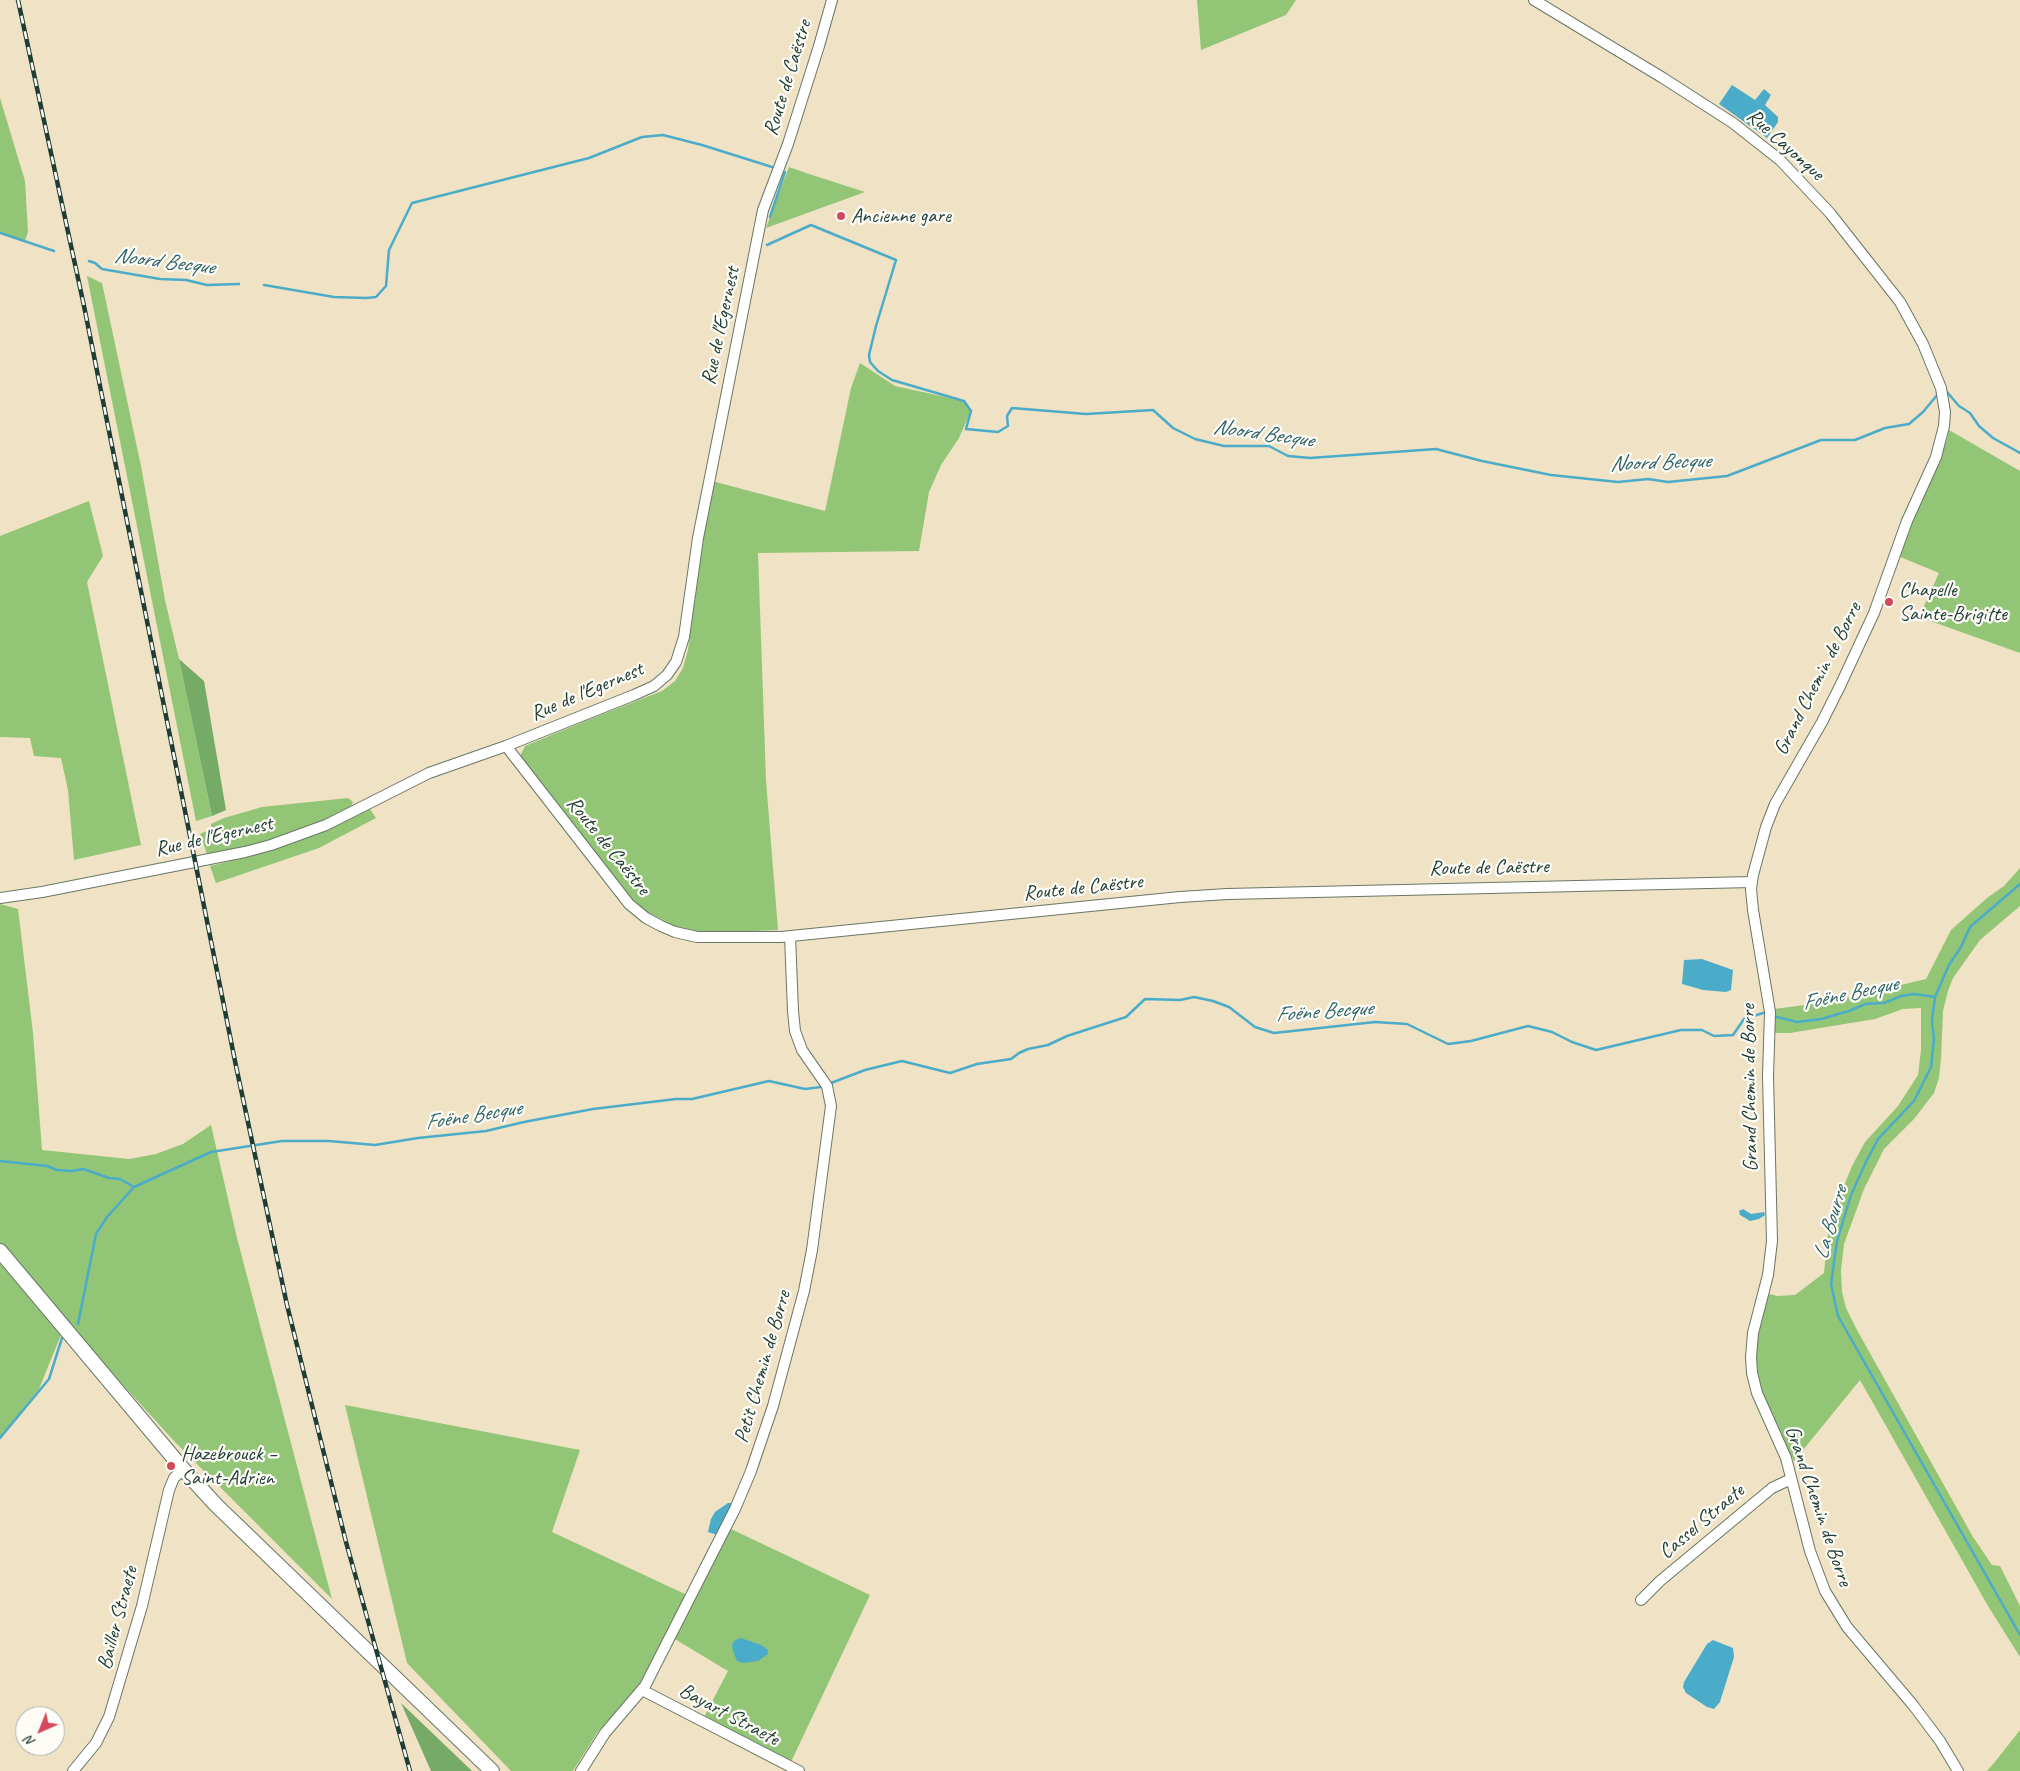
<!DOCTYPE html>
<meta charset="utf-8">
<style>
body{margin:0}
#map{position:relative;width:2020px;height:1771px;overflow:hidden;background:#f0e2c4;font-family:Caveat,sans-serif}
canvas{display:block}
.north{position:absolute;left:15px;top:1706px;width:50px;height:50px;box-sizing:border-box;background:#fdfcf7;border:1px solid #a4b0a9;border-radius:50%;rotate:224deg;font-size:14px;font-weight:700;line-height:20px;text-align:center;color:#1f3d34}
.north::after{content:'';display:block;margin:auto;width:18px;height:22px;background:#d1495b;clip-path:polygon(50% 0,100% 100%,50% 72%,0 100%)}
</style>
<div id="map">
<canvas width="2020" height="1771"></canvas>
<div class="north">N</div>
</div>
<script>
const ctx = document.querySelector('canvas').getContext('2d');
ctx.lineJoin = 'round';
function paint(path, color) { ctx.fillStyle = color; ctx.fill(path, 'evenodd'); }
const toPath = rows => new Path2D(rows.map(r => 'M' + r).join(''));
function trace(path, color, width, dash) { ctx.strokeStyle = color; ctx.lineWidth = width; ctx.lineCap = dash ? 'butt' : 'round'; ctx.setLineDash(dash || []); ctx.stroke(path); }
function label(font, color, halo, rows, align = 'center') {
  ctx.font = font + ' Caveat,sans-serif'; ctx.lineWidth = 4.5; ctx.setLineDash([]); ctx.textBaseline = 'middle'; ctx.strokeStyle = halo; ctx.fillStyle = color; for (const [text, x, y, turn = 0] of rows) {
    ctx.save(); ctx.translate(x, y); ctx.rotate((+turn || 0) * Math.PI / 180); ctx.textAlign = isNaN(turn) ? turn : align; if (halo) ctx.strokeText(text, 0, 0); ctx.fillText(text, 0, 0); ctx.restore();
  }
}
const green = toPath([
 [1197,0,1296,0,1286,15,1201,50],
 [0,98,25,181,28,232,25,241,0,233],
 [789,167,806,173,865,192,766,228],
 [87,276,102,283,141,466,165,600,179,659,212,816,196,821],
 [860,363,895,386,964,401,971,411,959,438,941,465,929,492,919,551,758,553,766,780,778,930,705,933,679,928,647,912,628,895,520,756,525,746,588,720,662,691,675,681,683,668,688,650,699,558,712,481,825,511,851,388],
 [1949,430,2020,471,2020,653,1919,617,1939,573,1898,556,1947,440],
 [89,501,103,556,87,582,141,845,74,860,68,790,61,758,34,756,30,738,0,737,0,536],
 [348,798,353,802,350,809,312,825,261,843,207,854,200,834,211,829,211,824,224,818,262,807],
 [370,809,376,818,319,848,216,883,210,866,251,856,293,843],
 [2020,868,2020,906,1980,940,1953,978,1948,991,1943,1011,1941,1058,1939,1078,1934,1093,1914,1119,1884,1149,1864,1189,1844,1244,1841,1270,1842,1292,1846,1308,1857,1330,1973,1537,1992,1565,2000,1566,2020,1606,2020,1657,1988,1606,1860,1380,1794,1461,1766,1408,1759,1381,1756,1359,1758,1335,1767,1297,1770,1294,1777,1296,1795,1295,1824,1273,1829,1223,1852,1166,1865,1142,1898,1106,1918,1075,1921,1050,1921,1008,1903,1009,1875,1019,1790,1033,1773,1033,1774,1009,1829,1002,1926,979,1951,930,1987,898,2004,886],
 [0,904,18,909,33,1033,42,1150,129,1159,156,1154,183,1144,211,1125,237,1238,332,1599,174,1441,85,1343,67,1320,39,1389,0,1438],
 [345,1405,580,1450,552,1532,687,1595,637,1689,597,1733,573,1771,511,1771,407,1663],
 [731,1529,870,1595,790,1764,703,1719,728,1671,673,1638],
 [2020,1730,2020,1771,1987,1771,1994,1763]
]);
const forest = toPath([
 [179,659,204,681,226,810,212,816],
 [401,1703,472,1771,431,1771]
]);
const water = toPath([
 [1732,85,1755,100,1764,89,1771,95,1765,105,1778,117,1778,122,1767,138,1719,104],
 [1702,959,1733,970,1731,990,1726,992,1703,990,1682,984,1684,960],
 [1743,1209,1751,1214,1764,1212,1765,1215,1759,1219,1750,1221,1740,1215,1739,1211],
 [728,1503,733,1503,717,1535,708,1532,711,1519,715,1512],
 [741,1638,761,1645,768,1650,768,1654,758,1661,743,1663,737,1661,733,1651,732,1645,735,1640],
 [1713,1640,1733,1648,1734,1657,1720,1702,1714,1709,1707,1707,1686,1693,1683,1687,1684,1682,1707,1644]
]);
const stream = toPath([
 [770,217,785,172],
 [0,233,54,251],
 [767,245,811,225,896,260,876,326,869,355,870,362,878,371,892,380,964,401,971,411,966,429,998,432,1008,426,1007,416,1012,408,1086,414,1153,410,1173,428,1195,439,1224,446,1269,446,1288,456,1310,458,1436,449,1482,461,1551,475,1618,482,1648,479,1668,482,1727,476,1821,440,1855,440,1885,428,1909,424,1923,412,1938,394],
 [89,261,95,263,102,269,160,279,186,280,207,285,239,284],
 [264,285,334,297,366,298,376,297,386,286,389,250,412,203,589,158,642,137,663,135,702,145,772,167],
 [1947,392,1959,406,1970,413,1979,426,1993,438,2020,453],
 [2020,884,1970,927,1961,947,1949,965,1935,997,1932,1021,1934,1039,1931,1067,1914,1101,1878,1139,1866,1162,1851,1195,1837,1241,1831,1284,1838,1316,2020,1635],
 [1773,1016,1797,1022,1821,1019,1849,1011,1865,1004,1884,1003,1901,996,1914,994,1935,997],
 [831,1083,865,1070,902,1061,950,1073,977,1064,1011,1059,1019,1053,1028,1049,1048,1045,1067,1036,1126,1017,1145,999,1180,1000,1194,997,1213,1001,1229,1007,1255,1027,1274,1033,1375,1022,1407,1024,1448,1044,1471,1041,1528,1026,1552,1032,1572,1042,1596,1050,1681,1030,1702,1030,1714,1036,1733,1035,1744,1019,1763,1013],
 [0,1161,47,1166,57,1170,72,1171,83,1169,109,1178,120,1179,134,1187],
 [78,1324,96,1234,107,1217,134,1187,211,1152,282,1141,329,1141,375,1145,418,1138,486,1131,524,1122,593,1109,676,1099,692,1099,769,1081,805,1089,821,1087],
 [0,1438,49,1379,62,1338]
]);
const minor = toPath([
 [1534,0,1663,78,1733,123,1780,160,1830,213,1900,302,1923,344,1941,388,1945,412,1944,426,1936,457,1907,521,1874,613,1841,684,1822,722,1775,804,1766,827,1753,875,1751,889,1753,910,1770,1012,1768,1076,1772,1241,1768,1275,1753,1333,1751,1357,1752,1373,1757,1393,1786,1458,1810,1551,1825,1591,1847,1627,1913,1705,1940,1741,1958,1771],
 [506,746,629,904,646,918,661,926,675,932,697,937,781,937,1180,897,1227,894,1752,882],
 [0,898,42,892,245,852,271,845,326,825,429,773,506,746,634,695,654,686,667,675,676,662,684,637,698,538,763,210,788,144,819,46,832,0],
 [1641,1600,1660,1581,1772,1488,1791,1479],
 [642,1690,799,1771],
 [73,1771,96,1743,109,1717,142,1606,169,1490,174,1478,183,1469],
 [581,1771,605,1733,645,1686,735,1509,751,1471,773,1406,804,1291,812,1250,831,1106,827,1086,802,1050,795,1031,793,1011,790,936]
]);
const major = toPath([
 [0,1251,183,1469,216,1505,492,1771]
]);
const rail = toPath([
 [18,0,84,306,236,1066,287,1305,346,1542,410,1771]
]);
const markers = [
 [841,216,5,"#d1495b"],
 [1889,602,5,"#d1495b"],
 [171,1466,5,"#d1495b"]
];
const streetNames = [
 ["Route de Caëstre",788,78,-73],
 ["Rue Cayonque",1785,145,42],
 ["Rue de l'Egernest",721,326,-78],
 ["Grand Chemin de Borre",1818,679,-63],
 ["Rue de l'Egernest",587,692,-23],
 ["Rue de l'Egernest",214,837,-13],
 ["Route de Caëstre",608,846,51],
 ["Route de Caëstre",1489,868,-1],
 ["Route de Caëstre",1083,888,-6],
 ["Grand Chemin de Borre",1750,1088,-91],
 ["Petit Chemin de Borre",763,1367,-74],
 ["Grand Chemin de Borre",1818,1506,71],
 ["Cassel Straete",1702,1522,-40],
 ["Bailler Straete",118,1618,-75],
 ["Bayart Straete",729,1715,28]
];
const poiNames = [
 ["Ancienne gare",851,216],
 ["Chapelle",1899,590],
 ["Sainte-Brigitte",1899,614],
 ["Hazebrouck –",181,1454],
 ["Saint-Adrien",181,1478]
];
const waterNames = [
 ["Noord Becque",164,262,7],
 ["Noord Becque",1263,434,8],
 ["Noord Becque",1660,463,-2],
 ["Foëne Becque",1850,994,-12],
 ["Foëne Becque",1324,1012,-4],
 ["Foëne Becque",473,1116,-9],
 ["La Bourre",1831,1223,-74]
];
paint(green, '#92c576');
paint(forest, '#75aa67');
paint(water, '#4aacc9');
trace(stream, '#4aacc9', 2.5);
trace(minor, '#687766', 12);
trace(major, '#687766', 16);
trace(minor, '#fff', 10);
trace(major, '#fff', 14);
trace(rail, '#1f3d34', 4.5);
trace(rail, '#fdfcf7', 2.5, [8]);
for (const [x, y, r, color] of markers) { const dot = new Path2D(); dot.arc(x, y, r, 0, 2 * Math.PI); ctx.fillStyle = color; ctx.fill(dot); trace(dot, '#fdfcf7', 2); }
label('21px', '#1f3d34', '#fdfcf7', streetNames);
label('21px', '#1f3d34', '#fdfcf7', poiNames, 'left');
label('italic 22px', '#2e6468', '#fdfcf7', waterNames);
</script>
